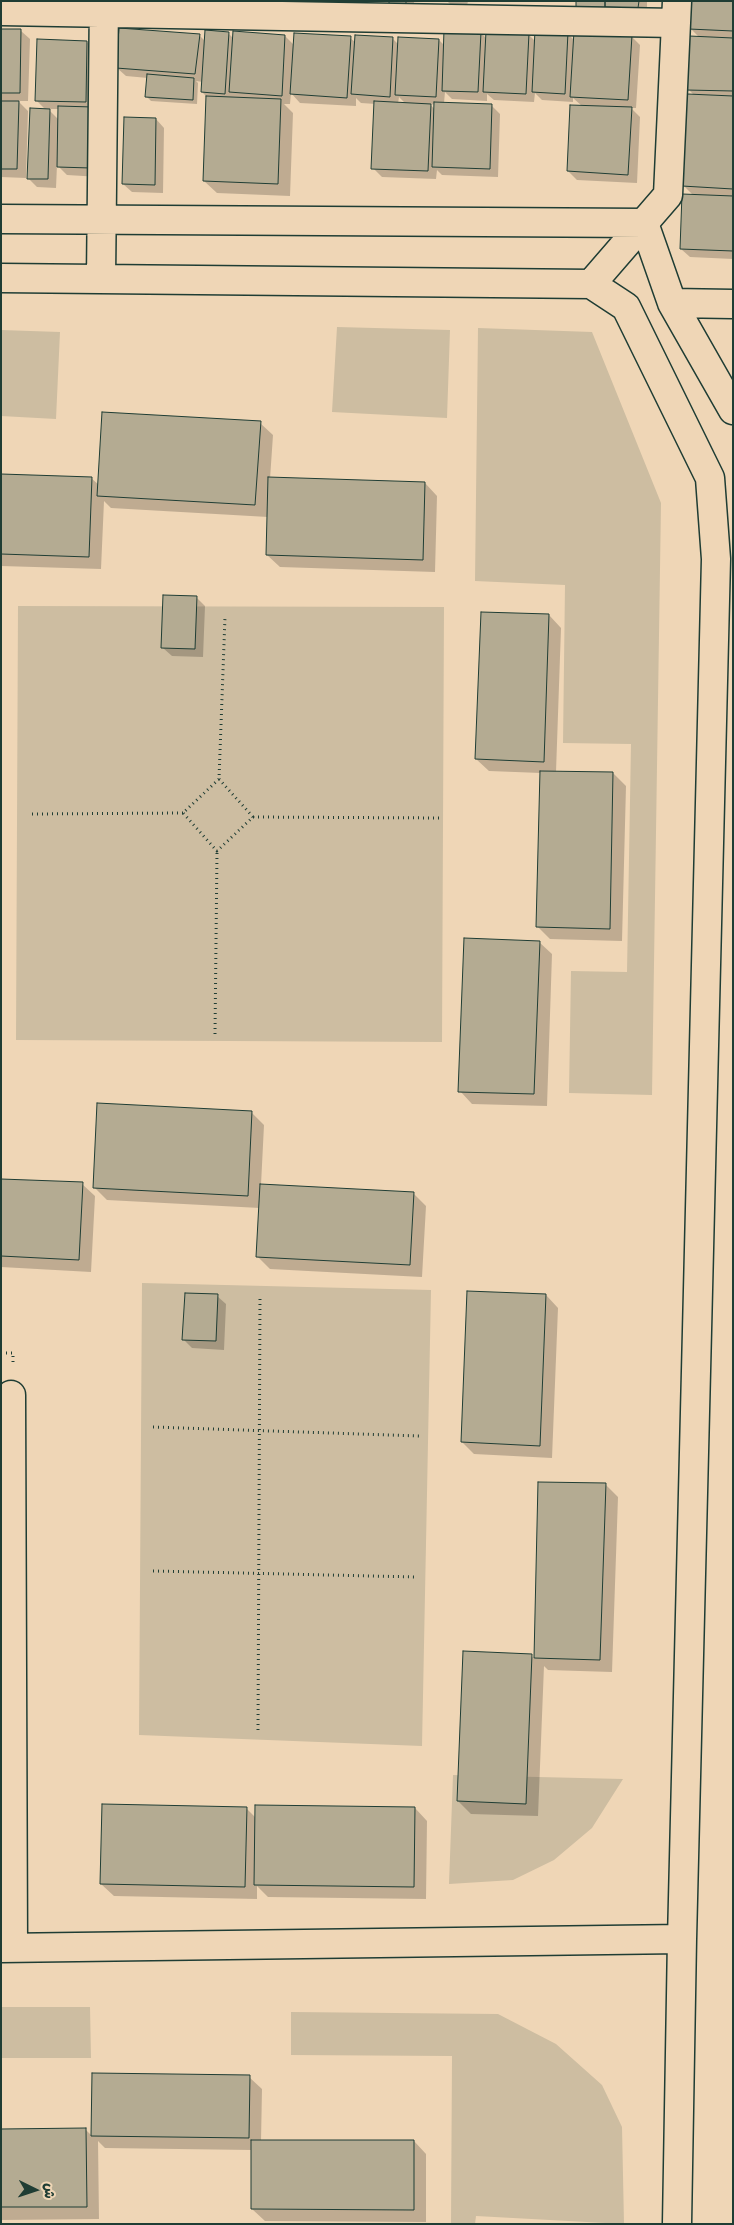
<!DOCTYPE html>
<meta charset="utf-8">
<style>
body{margin:0}
#map{position:relative;width:734px;height:2225px;overflow:hidden;background:#efd6b6;font-family:"Shantell Sans","Playpen Sans Arabic",sans-serif}
canvas{display:block}
.frame{position:absolute;inset:0;border:2px solid #1f3d34;pointer-events:none}
.north{position:absolute;left:10px;top:2165px;width:50px;height:50px;-webkit-text-stroke:4px #efd6b6;paint-order:stroke;rotate:94deg;font-size:14px;font-weight:700;line-height:20px;text-align:center;color:#1f3d34}
.north::after{content:'';display:block;margin:auto;width:18px;height:22px;background:#1f3d34;clip-path:polygon(50% 0,100% 100%,50% 72%,0 100%)}
</style>
<div id="map">
<canvas width="734" height="2225"></canvas>
<div class="frame"></div>
<div class="north">ش</div>
</div>
<script>
const ctx = document.querySelector('canvas').getContext('2d');
ctx.lineJoin = 'round';
function paint(path, color) { ctx.fillStyle = color; ctx.fill(path, 'evenodd'); }
const toPath = rows => new Path2D(rows.map(r => 'M' + r).join(''));
function trace(path, color, width, dash) { ctx.strokeStyle = color; ctx.lineWidth = width; ctx.lineCap = dash ? 'butt' : 'round'; ctx.setLineDash(dash || []); ctx.stroke(path); }
const green = toPath([
 [337,327,450,330,447,418,332,412],
 [478,328,592,332,661,503,652,1095,569,1093,571,971,627,972,631,744,563,743,565,585,475,581],
 [1,330,60,332,56,419,1,416],
 [18,606,444,607,442,1042,16,1040],
 [142,1283,431,1290,422,1746,139,1735],
 [453,1775,623,1779,592,1828,554,1860,513,1880,449,1884],
 [1,2007,90,2007,91,2058,1,2058],
 [291,2012,498,2014,556,2044,602,2085,622,2127,624,2224,476,2216,475,2224,451,2224,452,2056,291,2055]
]);
const shadow = toPath([
 [232,1,292,1,292,7,235,4],
 [293,1,348,1,348,11,301,9],
 [391,1,414,1,414,14],
 [447,1,468,1,467,6,452,6],
 [577,1,647,1,647,16,613,15],
 [733,1,733,259,690,257,681,249,693,195,684,186,694,95,688,89,700,38,690,28],
 [1,30,21,31,30,39,28,101,18,101,28,111,26,178,1,177],
 [228,33,233,38,285,36,294,45,350,38,355,42,392,38,398,44,439,40,445,46,481,33,487,39,528,34,536,42,567,33,575,41,631,36,640,45,636,108,631,108,640,117,637,183,577,180,568,171,582,106,573,98,573,102,542,100,535,93,534,102,494,100,487,94,487,101,452,99,445,92,444,103,491,105,500,114,498,177,442,175,437,170,436,179,382,177,373,168,376,104,361,103,356,98,356,106,300,103,291,93,290,104,284,104,293,113,290,196,217,193,204,181,207,97,202,92,203,82,196,81,198,83,197,104,151,101,147,97,148,78,126,76,117,68,199,35,206,42],
 [399,97,406,104,398,104],
 [430,104,436,105,435,110],
 [87,42,96,51,100,177,67,175,57,165,56,188,37,187,28,178,46,110,36,100],
 [48,109,60,109,59,120],
 [156,119,164,128,163,193,132,192,123,184],
 [260,423,273,435,270,479,425,483,437,496,435,572,280,567,267,555,268,517,111,508,104,501,101,569,1,566,1,475,91,478,99,485],
 [196,597,205,606,203,657,172,656,163,648],
 [549,615,561,628,556,772,613,773,626,786,622,941,550,939,538,927,541,773,489,771,476,759],
 [539,942,552,954,547,1106,472,1104,460,1091],
 [251,1112,264,1125,261,1185,414,1194,426,1206,422,1277,270,1269,257,1256,260,1208,107,1200,95,1188],
 [1,1180,82,1184,95,1196,91,1272,1,1267],
 [546,1295,558,1308,552,1458,474,1454,462,1442],
 [217,1296,226,1304,224,1350,192,1348,184,1340],
 [539,1484,605,1484,618,1497,612,1672,548,1670,544,1666,538,1816,471,1814,458,1801,531,1656,535,1659],
 [246,1808,256,1818,415,1808,427,1821,426,1899,268,1897,257,1886,257,1899,114,1896,101,1884],
 [93,2074,249,2077,262,2089,261,2141,414,2141,426,2154,426,2222,265,2221,252,2209,252,2150,105,2148,98,2141,99,2219,1,2220,1,2130,85,2129,92,2136]
]);
const building = toPath([
 [389,1,406,1,406,5,389,5,389,1],
 [576,1,605,1,605,14,576,14,576,1],
 [605,1,639,1,638,8,605,7,605,1],
 [690,1,733,1,733,31,689,29,690,1],
 [119,28,200,34,195,74,116,68,119,28],
 [1,29,21,29,20,93,1,93,1,29],
 [205,30,229,32,225,94,201,92,205,30],
 [444,30,481,32,478,92,442,91,444,30],
 [535,30,568,32,565,94,532,92,535,30],
 [233,31,285,35,282,96,229,92,233,31],
 [486,31,529,33,526,94,483,92,486,31],
 [574,31,632,35,628,100,570,97,574,31],
 [294,33,351,36,347,98,290,94,294,33],
 [355,35,393,37,390,97,351,94,355,35],
 [689,36,733,38,733,91,686,90,689,36],
 [398,37,439,39,436,97,395,95,398,37],
 [37,39,87,41,86,102,35,101,37,39],
 [147,74,194,78,193,100,145,97,147,74],
 [687,94,733,96,733,189,682,186,687,94],
 [206,96,281,99,278,184,203,181,206,96],
 [1,101,19,101,17,169,1,169,1,101],
 [374,101,431,104,428,171,371,169,374,101],
 [434,102,492,104,490,169,432,167,434,102],
 [570,105,632,107,628,175,567,171,570,105],
 [58,106,93,107,91,168,57,167,58,106],
 [30,108,50,109,48,179,27,179,30,108],
 [124,117,156,118,155,185,122,184,124,117],
 [682,194,733,196,733,251,680,249,682,194],
 [102,412,261,421,255,505,97,496,102,412],
 [1,474,92,477,89,557,1,554,1,474],
 [268,477,425,482,423,560,266,555,268,477],
 [163,595,197,596,195,649,161,648,163,595],
 [481,612,549,614,544,762,475,759,481,612],
 [540,771,613,772,610,929,536,927,540,771],
 [464,938,540,941,534,1094,458,1092,464,938],
 [97,1103,252,1111,248,1196,93,1188,97,1103],
 [1,1179,83,1182,79,1260,1,1256,1,1179],
 [260,1184,414,1192,410,1265,256,1257,260,1184],
 [467,1291,546,1294,540,1446,461,1442,467,1291],
 [185,1293,218,1294,216,1341,182,1340,185,1293],
 [538,1482,606,1483,600,1660,534,1658,538,1482],
 [463,1651,532,1654,526,1804,457,1801,463,1651],
 [102,1804,247,1807,245,1887,100,1884,102,1804],
 [255,1805,415,1807,414,1887,254,1885,255,1805],
 [92,2073,250,2075,249,2138,91,2136,92,2073],
 [86,2128,87,2207,1,2207,1,2129,86,2128],
 [251,2140,414,2140,414,2210,251,2209,251,2140]
]);
const path = toPath([
 [219,779,183,813,217,851,253,817,219,779,225,617],
 [32,814,183,813],
 [253,817,443,818],
 [215,1034,217,851],
 [1,1353,13,1353,13,1364],
 [153,1427,419,1436],
 [153,1571,416,1577],
 [258,1730,260,1298]
]);
const minor = toPath([
 [1,11,676,23],
 [1,219,644,223,672,303,733,410],
 [1,278,591,284,626,307,710,478,716,559,682,1939,677,2224],
 [101,278,104,1],
 [591,284,668,195,677,1],
 [672,303,733,304],
 [11,1395,13,1947],
 [1,1948,682,1939]
]);
paint(green, '#cdbda1');
paint(shadow, '#0003');
paint(building, '#b4ab92');
trace(building, '#1f3d34', 1);
trace(minor, '#1f3d34', 31);
trace(path, '#1f3d34', 3, [1, 4]);
trace(minor, '#efd6b6', 28);
</script>
